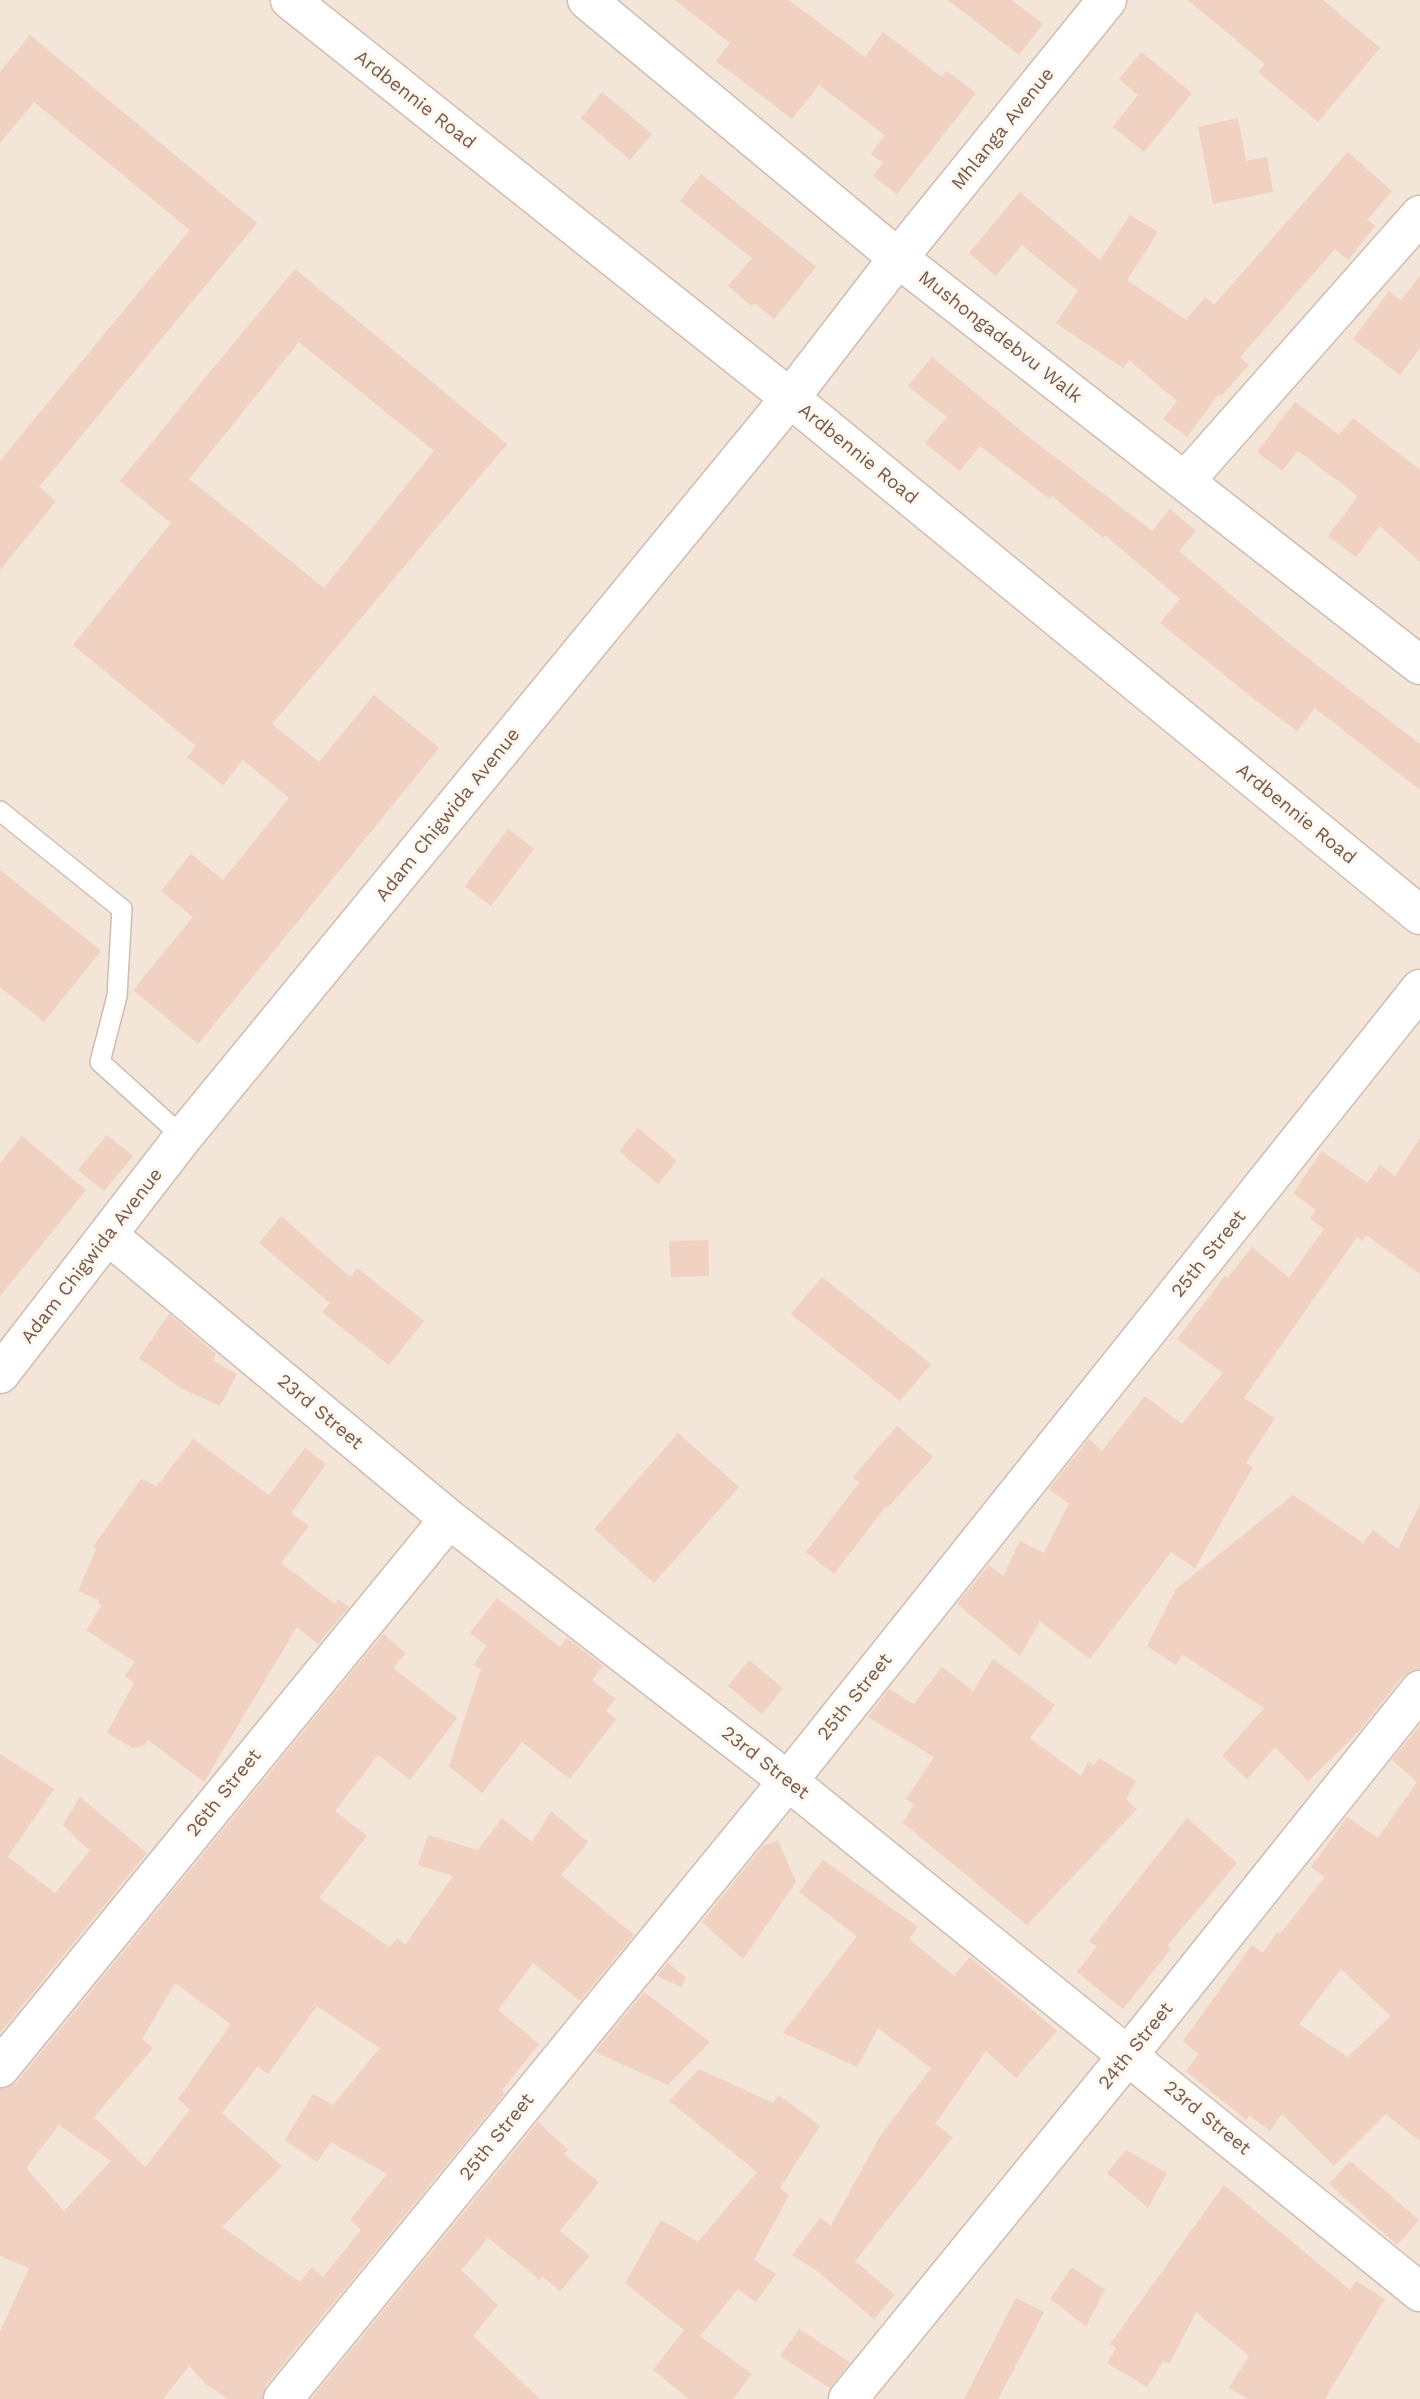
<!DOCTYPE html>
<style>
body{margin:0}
canvas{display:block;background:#fcf3e9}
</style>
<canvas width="1420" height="2399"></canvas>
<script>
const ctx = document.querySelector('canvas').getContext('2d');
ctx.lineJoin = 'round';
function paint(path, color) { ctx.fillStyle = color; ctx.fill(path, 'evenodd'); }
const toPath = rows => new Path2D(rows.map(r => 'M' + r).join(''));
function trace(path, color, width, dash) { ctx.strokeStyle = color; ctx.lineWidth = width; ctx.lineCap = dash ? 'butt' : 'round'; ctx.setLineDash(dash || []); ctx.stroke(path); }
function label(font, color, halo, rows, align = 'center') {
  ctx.font = font + ' "Work Sans",sans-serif'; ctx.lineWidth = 6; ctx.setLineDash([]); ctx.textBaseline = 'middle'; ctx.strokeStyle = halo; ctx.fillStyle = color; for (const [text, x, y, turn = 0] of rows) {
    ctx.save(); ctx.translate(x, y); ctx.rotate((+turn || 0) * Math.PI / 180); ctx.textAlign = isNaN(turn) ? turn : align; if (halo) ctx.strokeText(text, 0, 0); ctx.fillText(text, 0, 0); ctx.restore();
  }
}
const residential = toPath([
 [0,0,1420,0,1420,2399,0,2399]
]);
const building = toPath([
 [675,0,789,0,865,57,883,32,942,77,947,71,976,93,897,194,873,176,883,163,871,154,885,135,819,85,792,119,716,61,730,43],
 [948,0,1012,0,1043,24,1019,55],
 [1188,0,1323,0,1380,48,1318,122,1258,72,1265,64],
 [30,35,257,223,39,487,56,501,0,570,0,461,190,230,34,102,0,143,0,72],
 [1141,52,1192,93,1144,152,1113,127,1138,95,1119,79],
 [602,92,652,134,630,160,581,118],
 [1238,118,1246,161,1267,157,1273,192,1213,204,1198,127],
 [1348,152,1392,191,1367,220,1375,226,1348,260,1335,249,1240,357,1249,365,1221,396,1219,394,1187,437,1163,419,1177,401,1129,360,1123,368,1056,323,1078,291,1022,245,996,276,969,253,1020,192,1100,260,1130,215,1158,232,1127,280,1186,320,1205,297,1214,305],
 [701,174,816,267,774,319,755,303,752,306,728,286,752,258,680,201],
 [295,269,507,444,272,724,319,762,374,695,439,748,198,1044,133,990,193,917,161,891,191,854,223,880,289,798,243,760,223,785,187,757,196,746,73,645,171,523,120,481],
 [299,342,434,451,324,588,189,479],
 [1420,276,1420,348,1400,375,1353,339,1389,291,1401,300],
 [932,357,1026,435,1152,531,1170,509,1196,531,1179,551,1287,642,1420,744,1420,790,1315,708,1297,731,1255,700,1160,623,1180,599,1105,535,1103,538,1052,496,1050,499,980,446,960,471,925,443,947,417,908,386],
 [1295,402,1339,435,1353,418,1420,470,1420,562,1380,526,1356,557,1328,536,1358,496,1298,451,1282,471,1257,452],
 [508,829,534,849,491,906,465,886],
 [0,870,101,951,44,1022,0,987],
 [638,1128,677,1161,658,1184,619,1151],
 [107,1135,133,1156,104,1191,78,1170],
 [22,1136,86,1190,0,1296,0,1163],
 [1420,1138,1420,1274,1366,1235,1362,1241,1357,1237,1244,1398,1275,1418,1246,1463,1253,1467,1195,1568,1171,1552,1090,1659,1040,1621,1020,1656,957,1604,989,1565,1003,1576,1020,1541,1044,1553,1069,1504,1049,1489,1089,1439,1102,1451,1145,1396,1182,1424,1223,1373,1177,1339,1225,1276,1228,1278,1252,1247,1289,1278,1324,1229,1310,1218,1316,1210,1293,1193,1322,1151,1367,1183,1380,1165,1395,1176],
 [281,1216,350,1277,357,1268,424,1321,389,1365,322,1312,330,1303,259,1243],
 [708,1240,709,1276,671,1277,669,1241],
 [822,1277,931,1364,900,1401,791,1314],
 [169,1314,216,1354,213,1361,237,1374,220,1406,181,1388,139,1358],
 [897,1426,933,1457,888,1507,886,1506,834,1574,806,1552,859,1483,853,1477],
 [678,1433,739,1487,654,1583,594,1529],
 [193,1439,269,1495,305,1448,326,1464,291,1513,309,1526,281,1563,335,1604,338,1599,349,1607,318,1644,297,1627,204,1782,148,1740,144,1746,133,1748,107,1733,134,1683,125,1676,135,1662,86,1630,102,1605,98,1603,99,1600,78,1591,96,1549,93,1547,141,1479,157,1486],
 [1293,1495,1363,1543,1373,1530,1398,1549,1420,1504,1420,1669,1403,1676,1360,1730,1308,1781,1275,1747,1247,1779,1222,1756,1264,1708,1183,1655,1176,1665,1147,1646,1176,1589],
 [497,1598,560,1647,567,1638,603,1666,592,1680,615,1699,606,1711,616,1719,570,1779,522,1742,482,1793,449,1766,481,1669,473,1665,487,1646,470,1633],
 [383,1634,406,1653,393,1668,457,1718,410,1780,378,1755,335,1811,367,1836,319,1898,389,1947,398,1938,405,1945,453,1876,418,1865,428,1835,478,1850,502,1818,532,1842,551,1811,588,1842,561,1875,634,1935,580,2001,533,1963,498,2010,539,2044,502,2090,505,2093,266,2385,262,2399,228,2399,206,2384,189,2366,163,2399,0,2399,0,2332,29,2268,0,2256,0,2089,17,2082],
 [175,1983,231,2024,178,2099,190,2110,145,2167,94,2117,153,2048,142,2039],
 [317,2006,380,2048,333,2105,313,2094,285,2140,317,2162,331,2142,387,2174,350,2220,361,2230,323,2277,312,2267,300,2282,222,2227,282,2166,222,2113,258,2066,268,2074],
 [59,2125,111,2161,64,2211,26,2168],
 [993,1659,1055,1705,1030,1738,1081,1776,1088,1762,1094,1765,1099,1758,1136,1781,1126,1799,1137,1809,1027,1925,903,1823,914,1804,906,1799,934,1757,868,1717,889,1689,914,1704,942,1667,973,1691],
 [749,1660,783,1688,762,1714,728,1686],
 [1420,1725,1420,2141,1386,2114,1334,2166,1282,2114,1270,2131,1249,2115,1246,2120,1186,2071,1199,2054,1183,2041,1252,1945,1263,1953,1277,1932,1280,1934,1325,1877,1311,1867,1347,1817,1378,1838,1417,1782,1392,1760],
 [1341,1969,1391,2016,1348,2057,1299,2024],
 [0,1754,54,1789,8,1857,55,1893,90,1851,63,1825,80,1797,147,1853,0,2033],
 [1187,1818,1237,1863,1167,1946,1171,1949,1123,2009,1077,1972,1097,1947,1089,1941],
 [778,1840,796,1882,743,1959,702,1922,763,1846],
 [823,1860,918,1927,909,1939,954,1976,970,1957,1057,2031,1016,2078,986,2051,935,2124,953,2137,855,2261,895,2295,874,2319,816,2270,792,2255,820,2218,831,2226,879,2138,931,2068,878,2028,857,2067,783,2033,857,1936,799,1892],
 [668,1963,686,1978,681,1987,657,1976],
 [644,1992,710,2042,668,2085,595,2052],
 [699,2069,773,2103,779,2095,820,2126,780,2188,789,2195,754,2260,776,2274,756,2302,738,2289,700,2336,752,2374,733,2399,689,2399,653,2370,684,2330,625,2283,661,2220,698,2242,757,2172,669,2101],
 [538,2122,568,2150,564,2154,599,2182,560,2231,590,2256,560,2291,542,2276,540,2280,488,2238,461,2270,498,2305,473,2336,540,2399,311,2399],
 [1126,2150,1167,2173,1148,2208,1107,2173],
 [1350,2161,1419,2220,1397,2245,1329,2184],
 [1224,2185,1350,2290,1356,2281,1385,2299,1325,2399,1248,2399,1229,2388,1249,2356,1196,2312,1169,2364,1163,2361,1147,2387,1107,2363,1116,2348,1110,2344],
 [1072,2267,1105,2290,1086,2326,1050,2299],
 [1016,2298,1044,2312,998,2399,964,2399],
 [799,2329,850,2362,830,2388,780,2356]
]);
const service = toPath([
 [0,811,122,909,117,996,100,1062,183,1137]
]);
const minor = toPath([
 [587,0,898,258,1420,665],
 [1185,481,1420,215],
 [109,1236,449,1519,788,1781,1420,2292],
 [0,1374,183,1137,790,398,898,258,1107,0],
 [0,2068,449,1519],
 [283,2399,788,1781,1420,989],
 [848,2399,1129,2054,1420,1690]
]);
const secondary = toPath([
 [290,0,790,398,1420,915]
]);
const streetNames = [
 ["Ardbennie Road",415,100,38],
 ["Mhlanga Avenue",1003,129,-51],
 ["Mushongadebvu Walk",1000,337,38],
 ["Ardbennie Road",858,454,39],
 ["Ardbennie Road",1296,814,39],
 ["Adam Chigwida Avenue",448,815,-51],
 ["25th Street",1209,1254,-51],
 ["Adam Chigwida Avenue",92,1256,-52],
 ["23rd Street",320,1412,40],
 ["25th Street",855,1697,-51],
 ["23rd Street",765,1763,38],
 ["26th Street",224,1793,-51],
 ["24th Street",1136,2046,-51],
 ["23rd Street",1207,2118,39],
 ["25th Street",497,2137,-51]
];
paint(residential, '#f3e5d8');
paint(building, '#f0d1c2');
trace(service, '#d0bdb1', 22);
trace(minor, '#d0bdb1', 41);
trace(secondary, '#d3bdaf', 41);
trace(service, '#fff', 19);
trace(minor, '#fff', 38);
trace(secondary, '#fff', 38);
label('19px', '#76594d', '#fef8f0', streetNames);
</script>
